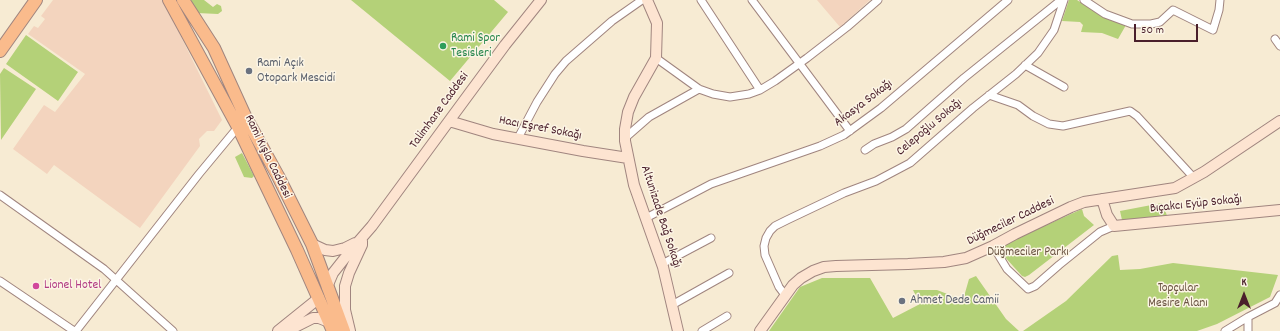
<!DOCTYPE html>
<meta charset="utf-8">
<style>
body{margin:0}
#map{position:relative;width:1280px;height:331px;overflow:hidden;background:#f7ebd3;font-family:Dekko,sans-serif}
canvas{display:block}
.north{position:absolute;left:1224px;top:275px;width:40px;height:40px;-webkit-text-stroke:3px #fcf5e5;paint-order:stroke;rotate:0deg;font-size:11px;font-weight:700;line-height:16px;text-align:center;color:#4a1f2b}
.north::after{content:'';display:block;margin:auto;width:14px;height:18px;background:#4a1f2b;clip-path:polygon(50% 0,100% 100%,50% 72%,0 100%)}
.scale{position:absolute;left:1134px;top:24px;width:64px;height:18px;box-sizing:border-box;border:2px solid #4a1f2b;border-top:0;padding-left:5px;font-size:12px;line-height:14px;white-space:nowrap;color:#4a1f2b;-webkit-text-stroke:3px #fcf5e5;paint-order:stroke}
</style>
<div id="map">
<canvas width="1280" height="331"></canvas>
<div class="north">K</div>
<div class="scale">50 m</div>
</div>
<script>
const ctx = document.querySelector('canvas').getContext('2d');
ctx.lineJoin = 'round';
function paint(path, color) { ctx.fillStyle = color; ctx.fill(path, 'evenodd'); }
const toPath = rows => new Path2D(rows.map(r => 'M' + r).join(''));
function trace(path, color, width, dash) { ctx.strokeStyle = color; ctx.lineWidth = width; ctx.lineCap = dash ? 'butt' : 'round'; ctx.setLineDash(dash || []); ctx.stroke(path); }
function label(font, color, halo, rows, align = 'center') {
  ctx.font = font + ' Dekko,sans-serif'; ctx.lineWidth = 3; ctx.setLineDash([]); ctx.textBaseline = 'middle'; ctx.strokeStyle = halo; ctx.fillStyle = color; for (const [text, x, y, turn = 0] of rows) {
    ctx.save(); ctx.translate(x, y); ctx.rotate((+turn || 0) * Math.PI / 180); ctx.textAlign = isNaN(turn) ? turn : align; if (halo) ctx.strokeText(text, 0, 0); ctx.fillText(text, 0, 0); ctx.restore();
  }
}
const built = toPath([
 [53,0,163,0,222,120,214,131,207,131,199,139,200,146,140,228,54,165,47,174,13,149,44,105,55,112,85,74,28,34,34,26,38,28,45,19,41,16],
 [817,0,870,0,840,27]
]);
const green = toPath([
 [191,0,204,0,213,7,217,4,221,6,222,11,218,14,197,13],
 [351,0,494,0,508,12,450,81],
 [1069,0,1077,0,1094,11,1126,25,1118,39,1102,33,1081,32,1083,25,1080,22,1062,21],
 [26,35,78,72,58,101,6,64],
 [4,68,36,89,1,140,0,74],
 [242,153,254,176,252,178,244,177,235,157],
 [1162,203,1168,218,1122,220,1120,211],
 [1082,209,1084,216,1094,225,1029,275,1025,277,1022,276,1004,256,1000,247,1002,245],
 [1118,255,1120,270,1140,269,1173,263,1278,275,1270,297,1217,324,1197,331,1023,331,1066,301,1112,256],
 [976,276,1006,319,1019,331,769,331,800,287,822,278,870,278,893,318,920,304,913,290,937,290,963,300,969,279]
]);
const street = toPath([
 [701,0,760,90],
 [752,0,850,131],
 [1084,0,1105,14,1132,24,1151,24,1160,22,1173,10,1213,30,1219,10,1220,0],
 [1275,39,1280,46],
 [656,58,699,89,713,94,730,97,749,94,760,90,775,81,807,58,847,27,878,0],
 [1025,65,1064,87],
 [989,95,1018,105,1033,116,1049,124,1063,126,1130,111,1137,116,1194,178],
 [518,138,537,102,555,74,566,61,612,21,642,0],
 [625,138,649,117,699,89],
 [865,150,874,144,892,137,906,129,964,78,1061,0],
 [0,195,104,269,173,331],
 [646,218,711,184,820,146,844,135,881,108,1008,0],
 [993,246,1007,269,1028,289,1035,286,1059,265,1100,232,1114,226],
 [662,264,711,238],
 [0,281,74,331],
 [785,295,779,287,765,255,764,246,766,238,770,231,775,226,787,220,844,193,876,181,910,163,973,108,1016,74,1038,53,1054,30,1064,0],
 [672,305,729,273],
 [1248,317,1248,331],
 [76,331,199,174,238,127],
 [702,331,727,316],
 [1225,331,1248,317,1275,303,1280,295]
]);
const secondary = toPath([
 [647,0,657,23,656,58,634,97,628,112,625,129,625,141,634,185,663,267,678,331],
 [449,121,493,134,583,151,628,158],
 [1102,199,1107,215,1114,226,1280,210],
 [312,244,325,250,333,251,345,248,355,243],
 [327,287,333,273,352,249,372,226,449,121,505,45,541,0],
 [278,331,319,298],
 [287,331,313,318,319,318,329,322],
 [350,331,345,310,345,286,349,273,362,245,362,241],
 [760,331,793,285,801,278,813,271,824,267,836,266,908,264,944,262,966,258,993,246,1015,234,1071,207,1084,202,1175,188,1204,172,1280,121]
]);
const primary = toPath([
 [169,0,238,127,297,250,333,331],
 [183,0,214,48,245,116,278,176,312,244,344,331],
 [0,51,36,0]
]);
const markers = [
 [443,46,4,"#2e9e5b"],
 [249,71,4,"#6b7280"],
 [36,286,4,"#d1479c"],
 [902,301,4,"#6b7280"]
];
const leisureNames = [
 ["Rami Spor",451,39],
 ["Tesisleri",451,54]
];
const worshipNames = [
 ["Rami Açık",257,64],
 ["Otopark Mescidi",257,79],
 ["Ahmet Dede Camii",910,301]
];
const streetNames = [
 ["Akasya Sokağı",864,104,-37],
 ["Talimhane Caddesi",440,111,-54],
 ["Celepoğlu Sokağı",930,128,-40],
 ["Hacı Eşref Sokağı",540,129,11],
 ["Rami Kışla Caddesi",267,157,64],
 ["Bıçakcı Eyüp Sokağı",1196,205,-6],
 ["Altunizade Bağ Sokağı",660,217,72],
 ["Düğmeciler Caddesi",1011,222,-26]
];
const parkNames = [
 ["Düğmeciler Parkı",1028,253],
 ["Topçular",1178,289],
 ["Mesire Alanı",1178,304]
];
const hotelNames = [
 ["Lionel Hotel",44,286]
];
paint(built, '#f3d4be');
paint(green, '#b4d178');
trace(street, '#a0857f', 9);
trace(secondary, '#a0857f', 12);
trace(primary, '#a0857f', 14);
trace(street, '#fff', 7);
trace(secondary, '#fde4d1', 10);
trace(primary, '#fabb8c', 12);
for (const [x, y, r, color] of markers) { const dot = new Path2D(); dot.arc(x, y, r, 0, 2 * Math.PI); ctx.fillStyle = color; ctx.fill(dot); trace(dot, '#fcf5e5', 1.5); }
label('13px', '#27864d', '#fcf5e5', leisureNames, 'left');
label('13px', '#5b616d', '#fcf5e5', worshipNames, 'left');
label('13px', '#4a1f2b', '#fcf5e5', streetNames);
label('13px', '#6a5442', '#fcf5e5', parkNames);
label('13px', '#b23c85', '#fcf5e5', hotelNames, 'left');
</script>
